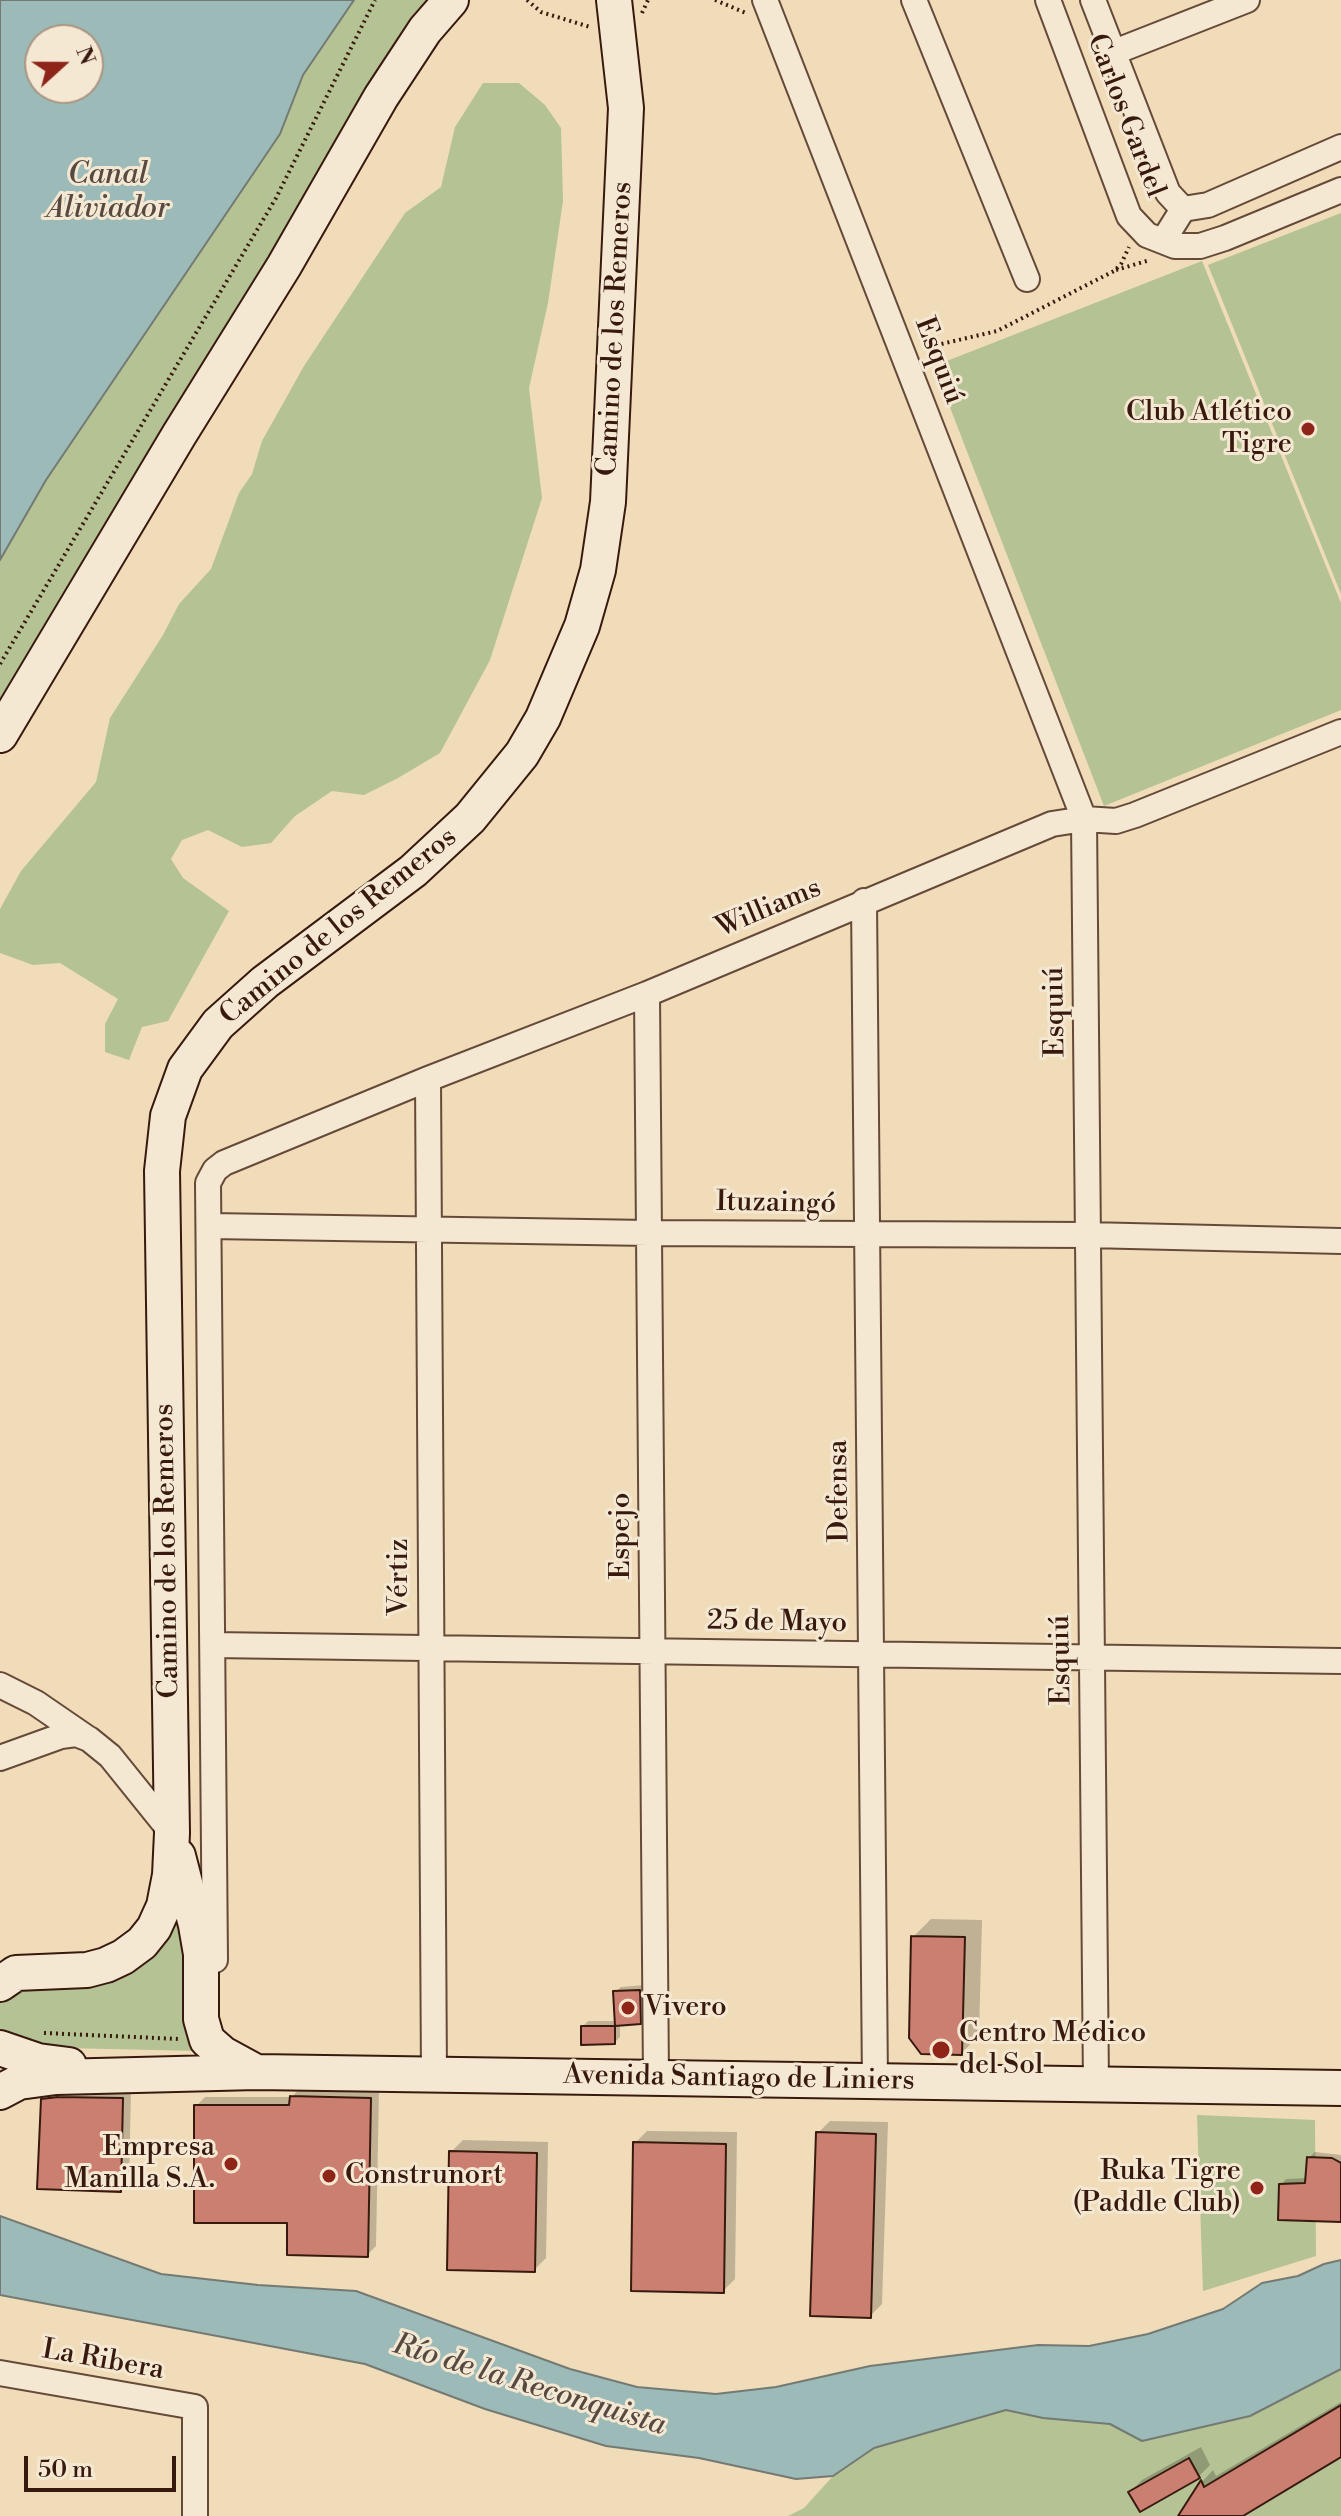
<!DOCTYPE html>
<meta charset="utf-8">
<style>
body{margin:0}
#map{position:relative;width:1341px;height:2516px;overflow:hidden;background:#f0dcb9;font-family:"Libre Bodoni",serif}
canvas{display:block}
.north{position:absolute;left:24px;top:24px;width:80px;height:80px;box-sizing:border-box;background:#f5e8d2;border:2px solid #a99584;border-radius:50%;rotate:69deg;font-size:22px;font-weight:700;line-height:32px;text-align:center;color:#38190e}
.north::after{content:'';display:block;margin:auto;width:28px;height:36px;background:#8f2418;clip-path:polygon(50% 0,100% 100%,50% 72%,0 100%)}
.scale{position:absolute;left:24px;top:2456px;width:152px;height:36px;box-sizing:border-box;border:4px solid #38190e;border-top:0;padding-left:10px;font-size:24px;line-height:28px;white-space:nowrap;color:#38190e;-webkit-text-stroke:6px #f5e8d2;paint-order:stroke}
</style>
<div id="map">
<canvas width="1341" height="2516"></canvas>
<div class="north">N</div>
<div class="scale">50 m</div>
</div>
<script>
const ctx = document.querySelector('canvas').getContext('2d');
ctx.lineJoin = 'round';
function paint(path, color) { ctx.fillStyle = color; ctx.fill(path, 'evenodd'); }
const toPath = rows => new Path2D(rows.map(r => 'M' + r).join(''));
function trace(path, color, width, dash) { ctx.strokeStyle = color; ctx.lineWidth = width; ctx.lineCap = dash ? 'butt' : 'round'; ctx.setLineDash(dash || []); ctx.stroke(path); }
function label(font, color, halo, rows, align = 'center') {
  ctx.font = font + ' "Libre Bodoni",serif'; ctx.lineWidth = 6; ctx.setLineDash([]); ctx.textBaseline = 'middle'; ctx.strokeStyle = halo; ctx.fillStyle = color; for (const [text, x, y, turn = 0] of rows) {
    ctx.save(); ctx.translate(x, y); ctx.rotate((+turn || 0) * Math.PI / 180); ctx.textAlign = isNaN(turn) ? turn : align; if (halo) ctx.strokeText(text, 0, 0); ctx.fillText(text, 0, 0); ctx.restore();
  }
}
const green = toPath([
 [354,0,437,0,0,713,0,560,46,480,280,134,303,75],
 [483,83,519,83,545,105,561,128,563,201,548,303,529,388,542,498,490,660,440,753,398,778,364,795,332,791,295,816,271,843,242,847,208,830,182,840,171,859,183,878,229,911,168,1021,142,1027,129,1060,105,1052,105,1024,118,999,60,963,33,965,0,953,0,909,21,871,96,782,110,718,163,635,179,604,211,569,239,493,252,474,262,441,304,366,405,213,441,187,455,127],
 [1341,213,1341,594,1208,265],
 [1202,261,1341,603,1341,710,1104,806,934,366],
 [182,1904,198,2051,19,2047,0,2032,0,1997,12,1985,78,1978],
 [1197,2115,1315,2120,1316,2256,1203,2291],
 [1341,2369,1341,2516,788,2516,804,2508,833,2476,874,2448,1007,2410,1043,2418,1110,2424,1142,2441,1189,2428]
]);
const water = toPath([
 [0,0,354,0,303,75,280,134,46,480,0,560,0,0],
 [88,40,88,88,40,88,40,40,88,40],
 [0,2216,161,2274,258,2285,356,2291,570,2369,637,2387,716,2394,776,2387,870,2366,1038,2345,1089,2346,1148,2334,1223,2309,1262,2283,1298,2276,1324,2264,1341,2260,1341,2369,1250,2416,1142,2441,1110,2424,1043,2418,1006,2410,874,2448,833,2476,796,2479,699,2458,606,2446,485,2409,365,2364,0,2295,0,2216]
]);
const shadow = toPath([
 [931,1919,982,1920,979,2035,962,2053,913,1937],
 [645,1985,645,2017,640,2022,620,2023,620,2037,615,2042,583,2026,588,2021,617,2021,615,1992,621,1987],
 [300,2088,379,2090,376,2246,367,2255,289,2221,196,2106,205,2097,292,2097],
 [131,2090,129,2181,120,2190,43,2100,52,2091],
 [830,2121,888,2122,882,2304,870,2316,818,2133],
 [647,2131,737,2132,735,2279,723,2291,635,2143],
 [463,2140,548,2142,546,2258,534,2270,451,2152],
 [1315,2152,1341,2155,1341,2220,1281,2185,1286,2179,1307,2178,1309,2158],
 [1341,2402,1341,2454,1240,2516,1180,2516,1202,2482,1213,2470,1216,2476],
 [1201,2447,1210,2465,1198,2477,1130,2492,1142,2480]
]);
const building = toPath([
 [911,1936,965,1937,962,2055,921,2054,909,2038,911,1936],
 [640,1990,641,2024,615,2026,613,1991,640,1990],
 [581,2026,615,2026,615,2044,581,2045,581,2026],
 [290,2096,371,2098,368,2257,287,2255,287,2223,194,2223,194,2105,289,2105,290,2096],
 [58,2097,123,2098,121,2192,37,2189,41,2099,58,2097],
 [816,2132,876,2134,871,2318,810,2316,816,2132],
 [633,2142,726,2144,724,2293,631,2291,633,2142],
 [449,2151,537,2153,535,2272,447,2270,449,2151],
 [1307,2157,1332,2158,1341,2163,1341,2222,1278,2220,1279,2184,1305,2183,1307,2157],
 [1341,2405,1341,2457,1243,2516,1178,2516,1201,2480,1204,2487,1341,2405],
 [1189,2458,1200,2478,1140,2512,1128,2492,1189,2458]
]);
const path = toPath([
 [527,0,541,12,590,27],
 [715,0,746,13],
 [642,13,648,0],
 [1116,270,1150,260],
 [924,348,997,331,1114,271,1121,264,1129,247],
 [0,664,276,198,375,0],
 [44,2033,179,2039]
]);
const minor = toPath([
 [765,0,1084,819,1096,2084],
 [914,0,1027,279],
 [1048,0,1129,216,1147,235,1175,246,1200,246,1225,238,1341,190],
 [1093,0,1168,193,1183,209],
 [1112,53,1247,0],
 [1163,241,1183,209,1208,205,1341,147],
 [864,901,875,2081],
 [647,994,656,2078],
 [428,1079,434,2075],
 [210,1226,649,1233,1088,1235,1341,1241],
 [213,1645,1341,1661],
 [0,1685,36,1703,87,1738],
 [0,1758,61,1736,76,1734,89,1739,110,1756,172,1833],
 [215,1960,208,1183,215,1170,224,1163,428,1079,647,994,1052,824,1084,819,1116,821,1135,815,1341,732],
 [0,2373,195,2407,195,2516]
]);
const secondary = toPath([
 [0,735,179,435,284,266,381,97,425,30,451,0],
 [178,1856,196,1925,201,1954,201,2019,207,2040,223,2054,256,2072],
 [0,1984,16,1973,87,1970,106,1965,123,1957,142,1943,154,1928,164,1906,170,1875,172,1833,162,1171,168,1116,185,1069,218,1024,265,982,413,871,470,818,522,754,543,718,582,626,598,570,608,502,626,108,614,0],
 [0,2048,38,2061,69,2065],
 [0,2092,19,2082,56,2077,257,2072,1341,2088]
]);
const markers = [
 [1308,429,8,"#8f2418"],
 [628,2008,8,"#8f2418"],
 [941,2050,10,"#8f2418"],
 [231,2164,8,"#8f2418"],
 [329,2176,8,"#8f2418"],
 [1257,2188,8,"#8f2418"]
];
const streetNames = [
 ["Carlos Gardel",1125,116,69],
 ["Camino de los Remeros",616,329,-87],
 ["Esquiú",938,361,69],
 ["Williams",769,909,-23],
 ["Camino de los Remeros",339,927,-39],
 ["Esquiú",1056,1012,-91],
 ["Ituzaingó",776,1204,1],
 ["Defensa",840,1491,-91],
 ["Espejo",622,1536,-90],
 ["Camino de los Remeros",168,1551,-91],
 ["Vértiz",400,1577,-90],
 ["25 de Mayo",777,1623,1],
 ["Esquiú",1062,1660,-91],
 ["Avenida Santiago de Liniers",739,2079,1],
 ["La Ribera",103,2361,10]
];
const poiNames = [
 ["Club Atlético",1292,413],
 ["Tigre",1292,445],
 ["Vivero",644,2008,"left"],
 ["Centro Médico",959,2034,"left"],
 ["del Sol",959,2066,"left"],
 ["Empresa",215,2148],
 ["Manilla S.A.",215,2180],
 ["Ruka Tigre",1241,2172],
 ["(Paddle Club)",1241,2204],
 ["Construnort",345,2176,"left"]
];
const waterNames = [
 ["Canal",108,176],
 ["Aliviador",108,210],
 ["Río de la Reconquista",529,2386,17]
];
paint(green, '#b4c294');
paint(water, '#9cbab7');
trace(water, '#747a73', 2);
paint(shadow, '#0003');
paint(building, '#cb7f70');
trace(building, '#38190e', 2);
trace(minor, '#664a39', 28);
trace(secondary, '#38190e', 38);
trace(path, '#38190e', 4, [2, 4]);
trace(minor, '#f5e8d2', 24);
trace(secondary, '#f5e8d2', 34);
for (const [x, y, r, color] of markers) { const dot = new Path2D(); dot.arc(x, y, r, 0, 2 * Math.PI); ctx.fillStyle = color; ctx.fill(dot); trace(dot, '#f5e8d2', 3); }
label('28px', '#38190e', '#f5e8d2', streetNames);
label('28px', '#38190e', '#f5e8d2', poiNames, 'right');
label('italic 30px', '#564941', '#f5e8d2', waterNames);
</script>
